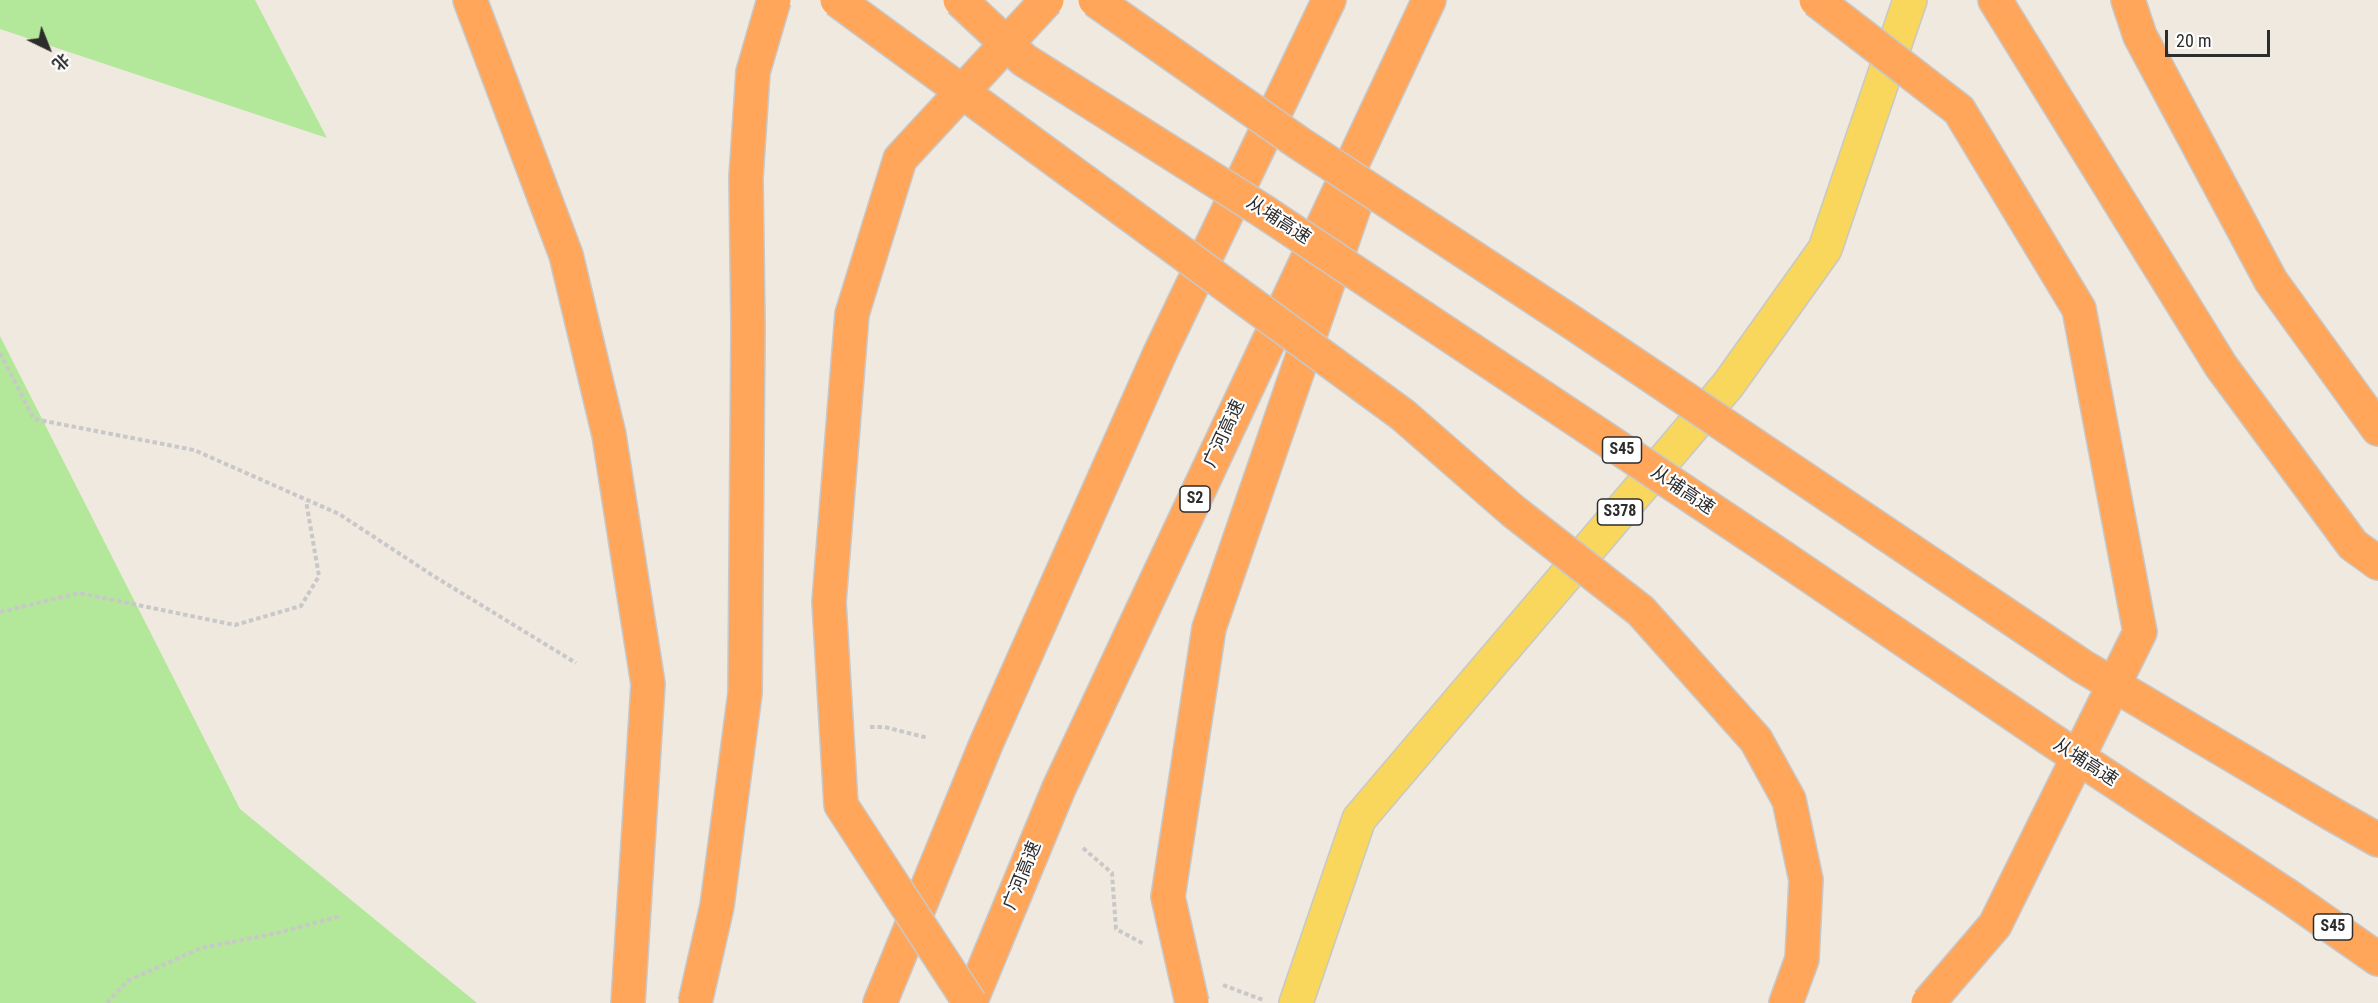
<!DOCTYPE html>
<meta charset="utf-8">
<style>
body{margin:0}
#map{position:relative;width:2378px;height:1003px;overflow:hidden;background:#efe9e0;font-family:"Roboto Condensed","Noto Sans SC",sans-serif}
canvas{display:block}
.north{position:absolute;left:18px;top:18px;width:60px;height:60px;-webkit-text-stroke:4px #fff;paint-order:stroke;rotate:137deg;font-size:16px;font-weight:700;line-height:24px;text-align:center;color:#2d2d2d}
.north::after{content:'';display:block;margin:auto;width:21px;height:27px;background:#2d2d2d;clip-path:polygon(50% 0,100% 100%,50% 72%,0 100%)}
.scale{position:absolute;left:2165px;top:30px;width:105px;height:27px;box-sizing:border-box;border:3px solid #2d2d2d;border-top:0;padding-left:8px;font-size:18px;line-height:21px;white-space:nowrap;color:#2d2d2d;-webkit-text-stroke:4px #fff;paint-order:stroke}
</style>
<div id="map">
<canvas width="2378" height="1003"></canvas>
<div class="north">北</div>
<div class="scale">20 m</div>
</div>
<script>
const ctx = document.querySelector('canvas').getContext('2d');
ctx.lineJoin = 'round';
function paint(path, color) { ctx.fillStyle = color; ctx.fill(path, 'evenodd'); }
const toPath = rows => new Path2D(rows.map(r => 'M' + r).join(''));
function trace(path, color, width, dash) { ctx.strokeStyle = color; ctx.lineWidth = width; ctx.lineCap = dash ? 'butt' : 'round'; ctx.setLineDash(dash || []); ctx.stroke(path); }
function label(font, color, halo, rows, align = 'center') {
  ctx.font = font + ' "Roboto Condensed","Noto Sans SC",sans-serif'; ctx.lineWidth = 4.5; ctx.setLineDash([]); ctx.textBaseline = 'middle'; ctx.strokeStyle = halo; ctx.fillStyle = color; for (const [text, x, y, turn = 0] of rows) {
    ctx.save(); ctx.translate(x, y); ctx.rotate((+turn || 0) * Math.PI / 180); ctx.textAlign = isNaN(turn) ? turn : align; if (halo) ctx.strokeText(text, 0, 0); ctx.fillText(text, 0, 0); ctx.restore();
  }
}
const green = toPath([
 [0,0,255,0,327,138,0,29],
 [0,336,240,809,477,1003,0,1003]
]);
const path = toPath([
 [0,353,34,419,194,450,339,514,432,575,576,663],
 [0,612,79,593,235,625,301,606,319,576,306,501],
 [870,727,885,727,928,738],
 [1083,848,1112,873,1116,929,1144,944],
 [1223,985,1263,1000],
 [107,1003,127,981,201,948,277,933,341,916]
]);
const major = toPath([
 [1296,1003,1359,819,1728,385,1825,249,1910,0]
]);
const highway = toPath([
 [470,0,566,255,609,435,648,684,628,1003],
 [1995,0,2221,366,2353,545,2378,563],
 [2128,0,2140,36,2271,281,2378,429],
 [1209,628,1360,190],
 [2332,814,2378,840],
 [2288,896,2378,959],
 [880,1003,986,744,1160,353,1329,0],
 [970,1003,1059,788,1429,0],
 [1786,1003,1802,959,1806,880,1789,800]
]);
const highwayBridge = toPath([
 [837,0,1403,415,1513,511,1641,611,1756,740,1789,800],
 [960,0,1024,60,1263,211,1766,546,2047,737,2288,896],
 [1095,0,1299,143,1573,323,2082,666,2332,814],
 [1816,0,1959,110,2079,309,2140,632,1995,925,1928,1003],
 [695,1003,717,906,745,693,748,327,746,177,753,72,774,0],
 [970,1003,841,805,829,602,852,314,900,159,1047,0],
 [1192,1003,1168,897,1209,628]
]);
const shields = [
 [1622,450,39],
 [1195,499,30],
 [1620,512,45],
 [2333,927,39]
];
const shieldNames = [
 ["S45",1622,450],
 ["S2",1195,499],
 ["S378",1620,512],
 ["S45",2333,927]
];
const streetNames = [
 ["从埔高速",1278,221,33],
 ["广河高速",1225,434,-65],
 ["从埔高速",1682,491,34],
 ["从埔高速",2085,763,33],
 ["广河高速",1023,876,-68]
];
paint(green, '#b3e89a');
trace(major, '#c8c8c8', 36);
trace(highway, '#c8c8c8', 36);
trace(path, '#c8c8c8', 4, [4.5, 3]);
trace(major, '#f8d75c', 33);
trace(highway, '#ffa65b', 33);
trace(highwayBridge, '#c8c8c8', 36, []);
trace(highwayBridge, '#ffa65b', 33);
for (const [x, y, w] of shields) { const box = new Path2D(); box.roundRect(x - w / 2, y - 13, w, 26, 4.5); ctx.fillStyle = '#fff'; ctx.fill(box); trace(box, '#2d2d2d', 1.5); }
label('bold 16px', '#2d2d2d', null, shieldNames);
label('18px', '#2d2d2d', '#fff', streetNames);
</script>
